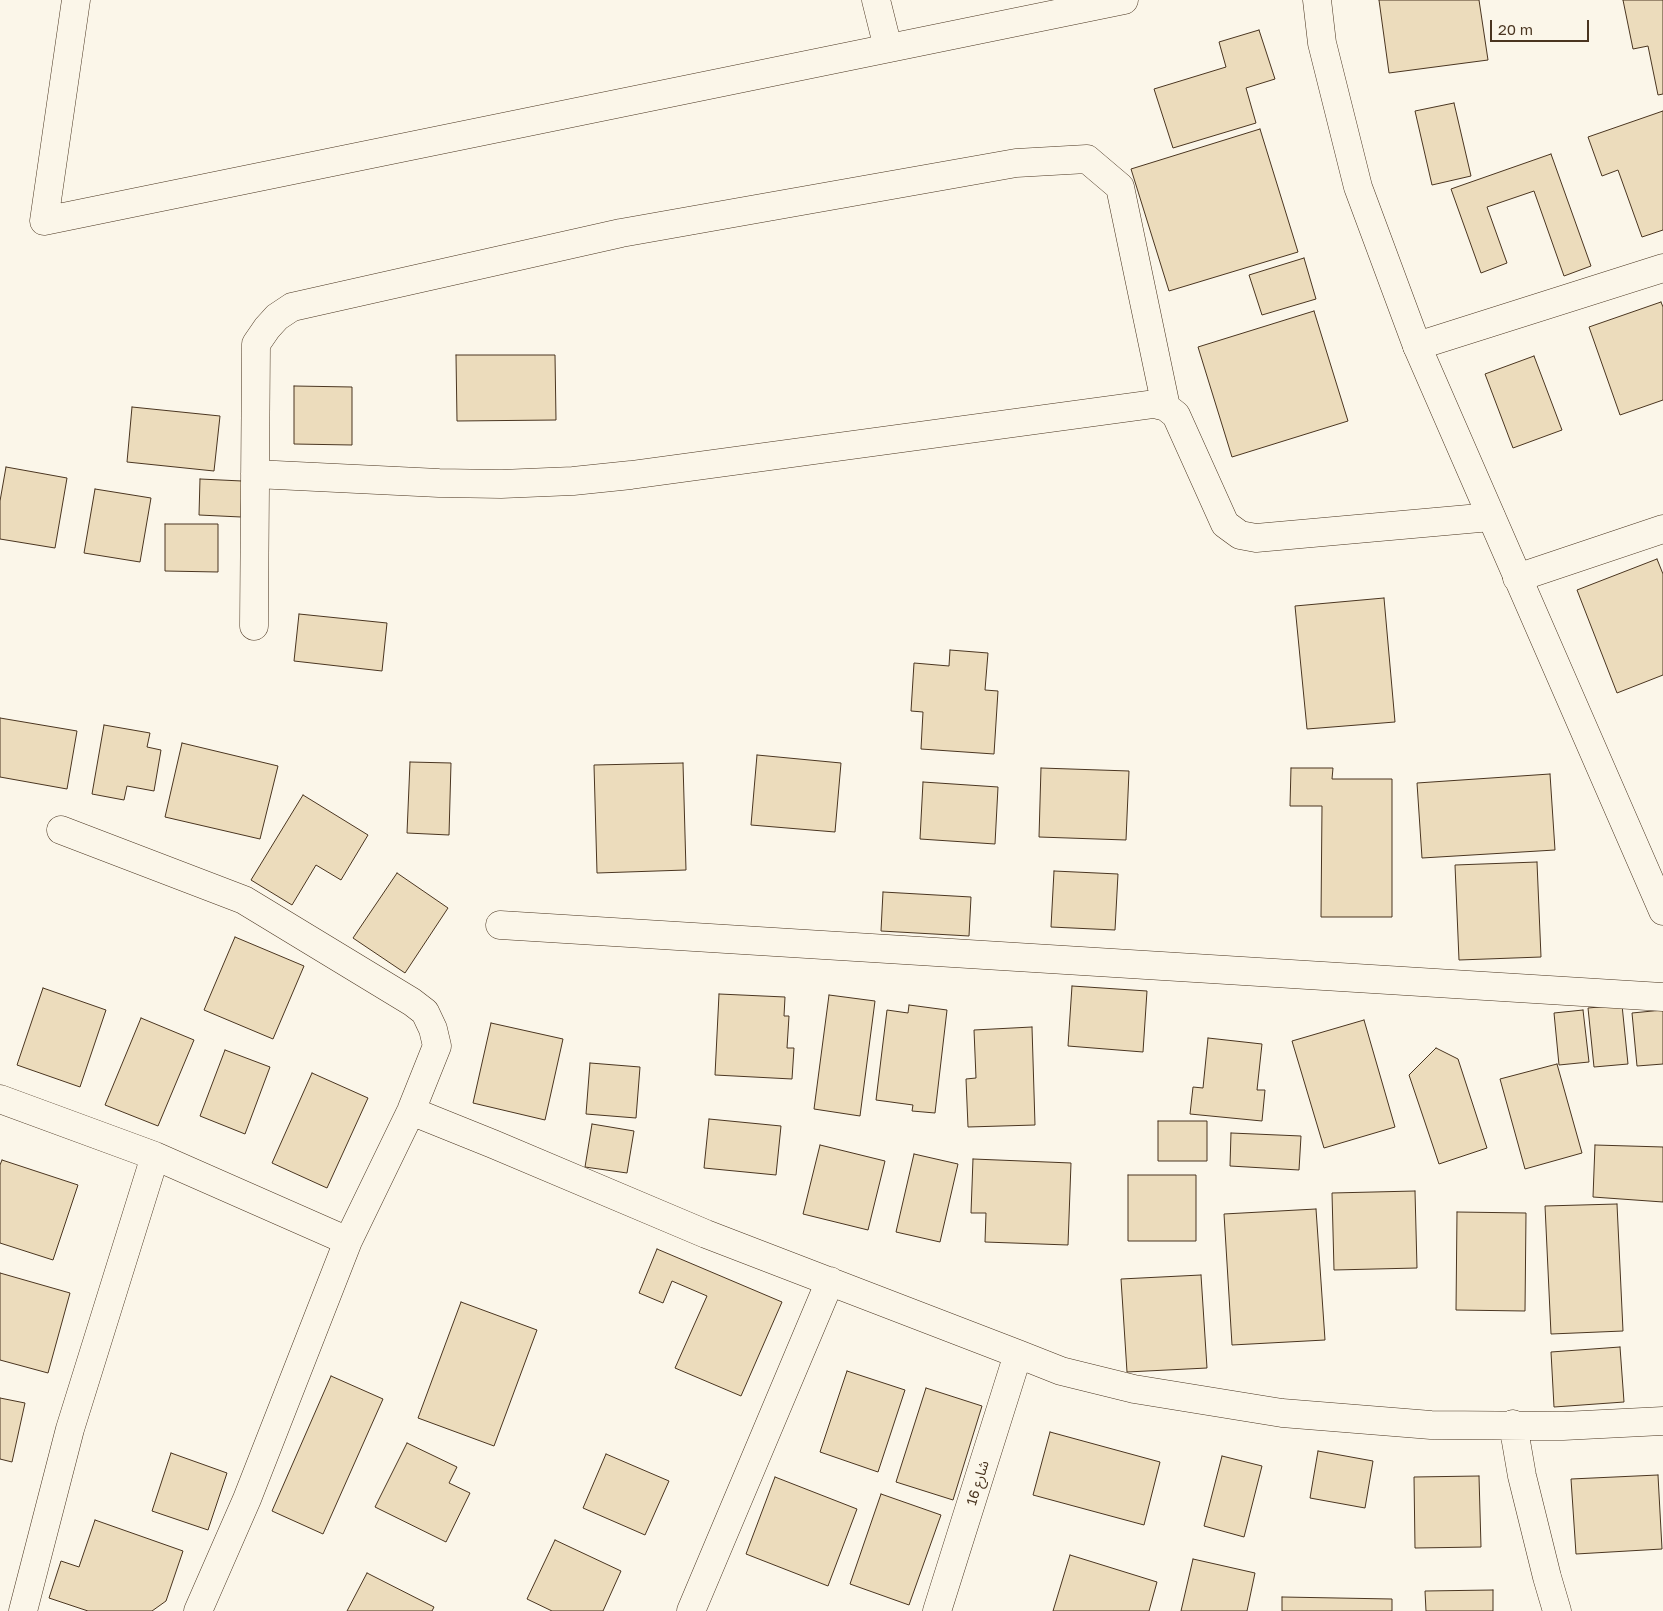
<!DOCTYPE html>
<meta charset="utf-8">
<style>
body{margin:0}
#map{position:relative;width:1663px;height:1611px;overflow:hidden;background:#fbf6e9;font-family:"Golos Text",sans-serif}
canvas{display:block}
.scale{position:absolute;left:1490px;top:20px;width:99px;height:22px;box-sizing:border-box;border:2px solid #4a3520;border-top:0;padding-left:6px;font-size:15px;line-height:18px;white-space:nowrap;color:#4a3520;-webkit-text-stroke:4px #fbf6e9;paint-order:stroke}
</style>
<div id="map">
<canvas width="1663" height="1611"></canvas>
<div class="scale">20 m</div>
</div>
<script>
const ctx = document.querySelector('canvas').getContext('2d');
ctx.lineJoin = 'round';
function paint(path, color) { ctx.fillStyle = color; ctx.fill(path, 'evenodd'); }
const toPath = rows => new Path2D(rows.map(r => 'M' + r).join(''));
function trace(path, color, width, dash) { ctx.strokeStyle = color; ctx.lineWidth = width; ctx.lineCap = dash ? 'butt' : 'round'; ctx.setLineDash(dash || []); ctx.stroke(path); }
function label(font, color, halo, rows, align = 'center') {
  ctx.font = font + ' "Golos Text","Noto Sans Arabic",sans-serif'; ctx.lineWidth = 4; ctx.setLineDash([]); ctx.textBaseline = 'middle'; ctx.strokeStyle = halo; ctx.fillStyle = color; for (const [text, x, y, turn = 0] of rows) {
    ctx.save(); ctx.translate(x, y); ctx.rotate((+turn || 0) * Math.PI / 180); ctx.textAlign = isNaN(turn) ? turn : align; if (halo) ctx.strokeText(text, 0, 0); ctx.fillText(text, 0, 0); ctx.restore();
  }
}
const building = toPath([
 [1379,0,1479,0,1488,60,1389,73,1379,0],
 [1623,0,1663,0,1663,94,1658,95,1648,46,1633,49,1623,0],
 [1259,30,1275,79,1246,88,1256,123,1173,148,1154,89,1226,67,1219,42,1259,30],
 [1454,103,1471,176,1432,185,1415,111,1454,103],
 [1663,111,1663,230,1642,237,1618,170,1602,176,1588,137,1663,111],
 [1260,129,1298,252,1169,291,1131,169,1260,129],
 [1551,154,1591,266,1564,276,1534,191,1487,207,1507,263,1481,273,1451,189,1551,154],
 [1304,258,1316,299,1262,315,1249,275,1304,258],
 [1661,302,1663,307,1663,400,1620,415,1589,327,1661,302],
 [1314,311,1348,421,1232,457,1198,347,1314,311],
 [456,355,555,355,556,420,457,421,456,355],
 [1534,356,1562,430,1513,448,1485,374,1534,356],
 [294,386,352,387,352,445,294,444,294,386],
 [132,407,220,416,214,471,127,462,132,407],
 [6,467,67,478,55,548,0,539,0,501,6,467],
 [200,479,242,481,241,517,199,515,200,479],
 [95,489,151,498,140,562,84,553,95,489],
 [165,524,218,524,218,572,165,571,165,524],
 [1657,559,1663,574,1663,675,1617,693,1577,590,1657,559],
 [1384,598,1395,722,1307,729,1295,606,1384,598],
 [299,614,387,623,382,671,294,661,299,614],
 [950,650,988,653,985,690,998,691,994,754,921,749,923,712,911,711,914,663,949,666,950,650],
 [0,718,77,731,67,789,0,777,0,718],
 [104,725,150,733,147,747,161,750,154,791,127,786,124,800,92,794,104,725],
 [182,743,278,766,260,839,165,817,182,743],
 [757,755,841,763,835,832,751,825,757,755],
 [410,762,451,763,449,835,407,833,410,762],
 [683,763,686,870,597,873,594,765,683,763],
 [1041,768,1129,771,1126,840,1039,837,1041,768],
 [1291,768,1333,768,1332,779,1392,779,1392,917,1321,917,1322,806,1290,806,1291,768],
 [1550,774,1555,850,1422,858,1417,783,1550,774],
 [923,782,998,787,995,844,920,839,923,782],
 [303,795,368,835,341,880,316,865,292,905,251,880,303,795],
 [1537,862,1541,957,1459,960,1455,865,1537,862],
 [1054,871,1118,874,1115,930,1051,927,1054,871],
 [397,873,448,908,405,973,353,938,397,873],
 [883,892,971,897,969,936,881,931,883,892],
 [235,937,304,966,273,1039,204,1010,235,937],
 [1072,986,1147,991,1143,1052,1068,1046,1072,986],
 [43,988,106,1010,80,1087,17,1065,43,988],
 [719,994,785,997,784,1016,789,1016,787,1048,794,1048,792,1079,715,1075,719,994],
 [829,995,875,1001,860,1116,814,1109,829,995],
 [909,1005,947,1010,935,1113,912,1111,913,1105,876,1100,887,1010,908,1013,909,1005],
 [1622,1005,1628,1064,1594,1067,1588,1008,1622,1005],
 [1583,1010,1589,1062,1559,1065,1554,1013,1583,1010],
 [1663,1010,1663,1064,1637,1066,1632,1013,1663,1010],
 [141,1018,194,1040,158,1126,105,1105,141,1018],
 [1364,1020,1395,1127,1324,1148,1292,1041,1364,1020],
 [491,1023,563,1039,545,1120,473,1103,491,1023],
 [1032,1027,1035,1125,968,1127,966,1079,976,1078,974,1030,1032,1027],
 [1208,1038,1262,1044,1257,1090,1265,1090,1262,1121,1190,1114,1193,1087,1203,1088,1208,1038],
 [1436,1048,1458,1059,1487,1148,1439,1164,1409,1075,1436,1048],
 [225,1050,270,1067,245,1134,200,1116,225,1050],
 [590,1063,640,1067,636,1118,586,1114,590,1063],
 [1557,1064,1582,1153,1525,1169,1500,1079,1557,1064],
 [312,1073,368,1098,327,1188,272,1163,312,1073],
 [709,1119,781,1126,776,1175,704,1168,709,1119],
 [1158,1121,1207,1121,1207,1161,1158,1161,1158,1121],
 [592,1124,634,1131,627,1173,585,1167,592,1124],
 [1231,1133,1301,1136,1299,1170,1230,1166,1231,1133],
 [820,1145,885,1161,868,1230,803,1214,820,1145],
 [1595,1145,1663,1147,1663,1202,1593,1197,1595,1145],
 [914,1154,958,1164,940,1242,896,1232,914,1154],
 [973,1159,1071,1163,1068,1245,985,1242,986,1213,971,1213,973,1159],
 [2,1160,78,1185,53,1260,0,1243,0,1165,2,1160],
 [1128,1175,1196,1175,1196,1241,1128,1241,1128,1175],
 [1415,1191,1417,1268,1334,1270,1332,1193,1415,1191],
 [1617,1204,1623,1331,1551,1334,1545,1206,1617,1204],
 [1316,1209,1325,1340,1232,1345,1224,1214,1316,1209],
 [1457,1212,1526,1213,1525,1311,1456,1310,1457,1212],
 [657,1249,782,1302,741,1396,675,1368,707,1296,672,1281,663,1303,639,1293,657,1249],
 [0,1273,70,1293,48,1373,0,1360,0,1273],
 [1201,1275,1207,1368,1127,1372,1121,1279,1201,1275],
 [461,1302,537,1330,494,1446,418,1418,461,1302],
 [1620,1347,1624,1402,1554,1407,1551,1352,1620,1347],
 [847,1371,905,1390,878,1472,820,1452,847,1371],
 [331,1376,383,1399,323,1534,272,1511,331,1376],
 [926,1388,982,1406,953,1500,896,1482,926,1388],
 [0,1398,25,1403,12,1462,0,1459,0,1398],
 [1050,1432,1160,1462,1144,1525,1033,1495,1050,1432],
 [407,1443,457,1467,449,1483,470,1493,446,1542,375,1507,407,1443],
 [1318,1451,1373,1461,1365,1508,1310,1498,1318,1451],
 [171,1453,227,1473,208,1530,152,1511,171,1453],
 [606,1454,669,1481,645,1535,583,1508,606,1454],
 [1222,1456,1262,1466,1244,1537,1204,1526,1222,1456],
 [1658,1475,1662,1549,1576,1554,1571,1479,1658,1475],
 [1479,1476,1481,1547,1415,1548,1414,1477,1479,1476],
 [775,1477,857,1509,828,1586,746,1554,775,1477],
 [881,1494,941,1515,909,1605,850,1584,881,1494],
 [95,1520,183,1551,166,1601,152,1611,88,1611,49,1598,61,1561,79,1567,95,1520],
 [555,1540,621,1571,603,1611,552,1611,527,1599,555,1540],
 [1070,1555,1157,1582,1149,1611,1053,1611,1070,1555],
 [1193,1559,1255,1573,1247,1611,1181,1611,1193,1559],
 [367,1573,434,1607,432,1611,347,1611,367,1573],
 [1493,1590,1493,1611,1426,1611,1425,1591,1493,1590],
 [1282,1597,1392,1599,1392,1611,1282,1611,1282,1597]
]);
const minor = toPath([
 [76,0,44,221,1124,0],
 [876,0,888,48],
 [1417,346,1663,268],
 [255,474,439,483,501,484,573,481,631,475,1154,404,1166,407,1176,415,1225,524,1240,535,1256,538,1491,517],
 [1517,578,1663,529],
 [254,626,256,344,267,328,277,317,292,307,621,233,1016,163,1087,159,1120,187,1166,407],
 [61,830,244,900,412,1002,425,1012,433,1029,437,1046,411,1111,348,1241,247,1499,198,1611],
 [500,925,1663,997],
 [0,1099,155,1156,348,1241],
 [411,1111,493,1144,706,1234,1018,1354,1061,1371,1134,1389,1282,1413,1431,1425,1563,1426,1663,1421],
 [1513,1424,1522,1476,1547,1577,1557,1611],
 [23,1611,70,1429,155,1156],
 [691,1611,830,1281],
 [937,1611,1018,1354]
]);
const tertiary = toPath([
 [1317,0,1322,43,1358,187,1417,346,1663,911]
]);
const streetNames = [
 ["شارع 16",978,1483,-73]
];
paint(building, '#ecdcbc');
trace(building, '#4a3520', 1);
trace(minor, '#4a3520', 29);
trace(tertiary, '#4a3520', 29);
trace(minor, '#fbf6e9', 28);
trace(tertiary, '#fbf6e9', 28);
label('14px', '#4a3520', '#fbf6e9', streetNames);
</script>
